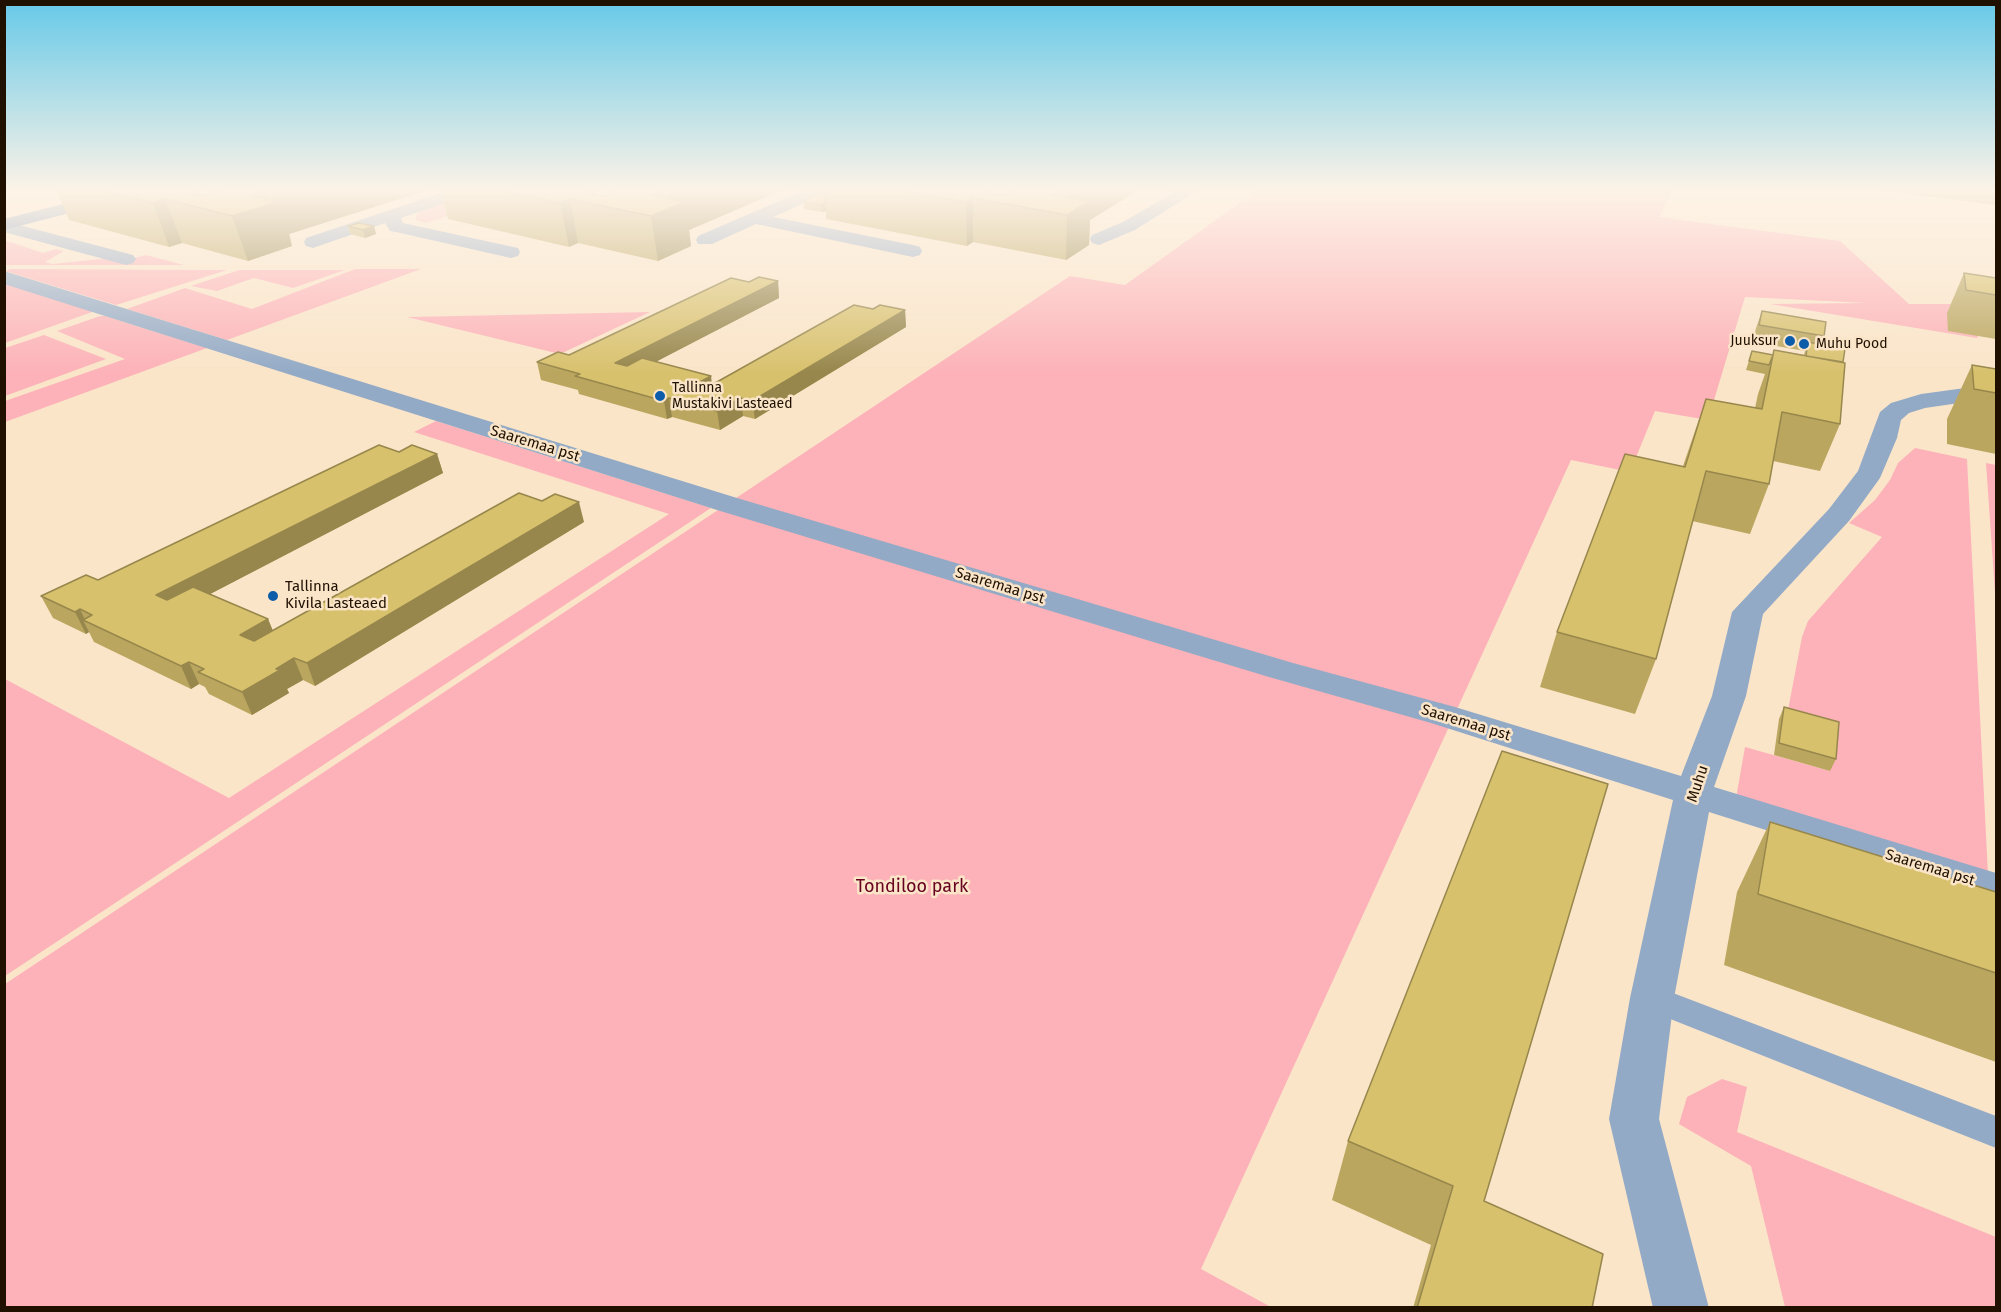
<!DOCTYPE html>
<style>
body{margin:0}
#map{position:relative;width:2001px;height:1312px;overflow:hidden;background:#fae5c9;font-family:"Fira Sans",sans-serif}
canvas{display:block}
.frame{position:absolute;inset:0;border:6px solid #1f1000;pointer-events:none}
</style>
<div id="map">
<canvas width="2001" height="1312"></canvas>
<div class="frame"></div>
</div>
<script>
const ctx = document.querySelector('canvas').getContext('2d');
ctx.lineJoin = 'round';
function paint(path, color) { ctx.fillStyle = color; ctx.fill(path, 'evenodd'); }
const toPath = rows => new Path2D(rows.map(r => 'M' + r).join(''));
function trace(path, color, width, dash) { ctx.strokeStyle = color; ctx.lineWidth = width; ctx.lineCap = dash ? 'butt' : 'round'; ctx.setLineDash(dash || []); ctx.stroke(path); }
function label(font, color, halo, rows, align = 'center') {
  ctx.font = font + ' "Fira Sans",sans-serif'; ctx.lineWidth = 5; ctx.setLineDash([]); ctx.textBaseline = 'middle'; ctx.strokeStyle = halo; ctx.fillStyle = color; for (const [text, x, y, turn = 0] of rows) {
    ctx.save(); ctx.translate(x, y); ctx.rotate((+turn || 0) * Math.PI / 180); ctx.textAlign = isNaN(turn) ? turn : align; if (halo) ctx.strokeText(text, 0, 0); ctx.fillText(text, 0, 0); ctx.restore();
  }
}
const green = toPath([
 [484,189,530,189,426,223,416,220,416,215,423,209],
 [1259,189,1673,189,1659,217,1840,241,1909,304,1996,304,1977,338,1770,304,1867,303,1745,297,1708,420,1655,411,1630,472,1571,460,1201,1269,1271,1307,5,1308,5,984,1070,276,1125,285],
 [4,240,43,253,56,249,64,251,45,262,52,264,110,258,123,261,146,255,184,265,5,265],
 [11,269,227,270,116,305,5,271],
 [355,269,421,269,227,340,127,309,185,288,252,309],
 [239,270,345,270,293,288,254,278,217,291,191,286],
 [4,283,95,311,5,343],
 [650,312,560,354,407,317],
 [100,316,105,316,207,348,5,422,5,401,125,359,57,331],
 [44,335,106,359,5,396,5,348],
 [436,421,711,508,5,976,5,679,229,798,669,514,414,432],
 [1915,448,1967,459,1988,875,1736,798,1745,747,1830,771,1787,715,1802,637,1808,621,1882,537,1849,523,1875,500,1890,480,1898,463],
 [1986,463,1996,465,1996,607],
 [1722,1079,1747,1087,1737,1132,1996,1237,1996,1307,1785,1307,1751,1166,1679,1124,1687,1097]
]);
const lane = toPath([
 [1652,985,1996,1116,1996,1148,1640,1007,1636,998,1640,989,1652,985]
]);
const street = toPath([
 [453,189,477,189,475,193,401,218,403,223,518,248,520,252,518,256,511,258,396,232,390,231,385,223,313,248,306,246,304,242,306,238,453,189],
 [807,189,829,189,827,193,773,217,913,245,920,247,922,251,920,255,913,257,756,224,712,244,698,244,696,240,698,236,807,189],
 [1180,189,1200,189,1135,230,1099,245,1092,243,1090,239,1092,235,1123,222,1180,189],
 [4,221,133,255,136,259,133,263,126,265,4,232,4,221],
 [4,271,737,498,1293,663,1455,707,1681,776,1712,696,1732,612,1829,509,1858,471,1880,412,1891,403,1921,394,1980,386,1996,387,1996,401,1980,400,1925,408,1909,413,1901,420,1897,438,1880,478,1849,521,1763,614,1746,696,1714,787,1996,873,1996,903,1709,812,1674,998,1659,1119,1709,1308,1653,1308,1609,1119,1630,998,1673,800,1431,723,1269,677,717,510,4,284,4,271]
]);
const secondary = toPath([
 [122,189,149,189,147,193,4,230,4,219,122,189]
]);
const wall = toPath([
 [56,189,194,189,199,190,201,196,226,189,421,189,421,192,289,234,292,246,248,261,182,243,169,247,69,220],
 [440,189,593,189,597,195,602,196,621,189,780,189,780,191,689,230,691,246,658,261,578,243,569,247,448,219],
 [824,189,990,189,992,193,1002,195,1014,189,1137,189,1137,191,1090,220,1089,245,1066,260,973,242,967,246,826,219,826,211,822,212,804,209,803,201,824,194],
 [1868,189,1996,189,1996,205],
 [348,226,374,226,376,234,365,238,350,234],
 [1964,273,1996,278,1996,339,1948,331,1947,313],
 [778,281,779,298,656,361,712,384,873,309,905,310,906,327,755,419,743,416,720,430,672,417,667,419,579,394,578,390,541,380,537,362,569,355,749,282],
 [1762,311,1824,336,1821,344,1843,362,1840,424,1820,471,1773,461,1769,484,1750,534,1692,521,1656,659,1635,714,1540,687,1557,632,1683,466,1706,399,1755,408,1758,394,1765,374,1746,370,1752,351,1773,355,1774,350,1804,355,1805,351,1753,342,1756,328],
 [1972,365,1996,369,1996,454,1947,444,1947,419],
 [399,452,437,454,443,473,210,594,268,619,273,631,584,522,315,686,303,680,287,689,289,693,252,715,209,694,205,687,199,684,191,689,94,642,89,632,86,634,53,618,41,596,98,580],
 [1784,707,1836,759,1830,771,1774,755,1779,719],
 [1502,751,1484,1201,1592,1308,1413,1308,1431,1245,1332,1200,1348,1141],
 [1770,822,1996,892,1996,1062,1724,965,1737,892]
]);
const shadedWall = toPath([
 [282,189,421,189,421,192,289,234,292,246,248,261,232,216,250,196,265,191,269,205,274,204,270,193],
 [677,189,780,189,780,191,689,230,691,246,658,261,651,216,651,195,663,191,665,210,671,208,669,192],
 [1071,189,1137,189,1137,191,1090,220,1089,245,1066,260,1067,215,1065,215,1066,191],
 [199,190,205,209,187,193],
 [596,190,599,205,587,193],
 [1060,190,1059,214,1052,195],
 [973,198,973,242,967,246,966,202],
 [165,199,182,243,169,247,153,203],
 [570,199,578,243,569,247,560,203],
 [825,203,826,211,822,212,821,205],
 [374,226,376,234,365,238,363,230],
 [778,281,779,298,619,381,615,363],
 [905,310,906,327,755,419,752,401],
 [711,376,713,394,696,384],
 [669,398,672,417,667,419,664,401],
 [741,398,743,416,720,430,717,411],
 [437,454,443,473,166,617,156,595],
 [579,502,584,522,315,686,307,663],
 [80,609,86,622,83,620,89,632,86,634,75,612],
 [268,619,277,641,250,657,240,635],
 [294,658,303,680,287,689,289,693,252,715,242,692,276,669],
 [189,662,199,684,191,689,181,666]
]);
const building = toPath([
 [96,189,194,189,199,190,187,193,200,196,226,189,282,189,270,193,265,191,250,196,278,202,232,216,165,199,153,203,96,189],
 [495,189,593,189,596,190,587,193,602,196,621,189,677,189,669,192,663,191,651,195,685,202,651,216,570,199,560,203,495,189],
 [893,189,992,189,985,192,1002,195,1014,189,1071,189,1066,191,1060,190,1052,195,1090,201,1067,215,973,198,966,202,893,189],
 [821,193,824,194,825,203,821,205,803,201,821,193],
 [359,223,374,226,363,230,348,226,359,223],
 [1964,273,1996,278,1996,295,1966,290,1964,273],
 [759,277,778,281,615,363,627,366,642,358,711,376,696,384,708,387,854,305,873,309,880,305,905,310,752,401,741,398,717,411,669,398,664,401,575,376,580,374,537,362,558,352,569,355,731,278,749,282,759,277],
 [1762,311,1826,322,1824,336,1759,325,1762,311],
 [1808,342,1845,349,1843,362,1806,356,1808,342],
 [1774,350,1845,363,1840,424,1782,412,1769,484,1706,471,1656,659,1557,632,1625,454,1685,467,1706,399,1762,409,1774,350],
 [1752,351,1773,355,1769,365,1749,361,1752,351],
 [1972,365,1996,369,1996,393,1974,389,1972,365],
 [379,445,399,452,412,445,437,454,156,595,167,600,193,587,268,619,240,635,254,641,519,493,542,501,555,494,579,502,307,663,294,658,276,669,280,670,242,692,198,672,204,669,189,662,181,666,83,620,92,615,80,609,75,612,41,596,86,575,98,580,379,445],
 [1784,707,1839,722,1836,759,1779,743,1784,707],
 [1502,751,1608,784,1484,1201,1603,1254,1592,1308,1417,1308,1453,1186,1348,1141,1502,751],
 [1770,822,1996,892,1996,973,1758,894,1770,822]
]);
const markers = [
 [1790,341,6,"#0c5caa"],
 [1804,344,6,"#0c5caa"],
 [660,396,6,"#0c5caa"],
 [273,596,6,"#0c5caa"]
];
const farPoinames = [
 ["Juuksur",1778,341,"right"],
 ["Muhu Pood",1816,344],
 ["Tallinna",672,388],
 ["Mustakivi Lasteaed",672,404]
];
const streetNames = [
 ["Saaremaa pst",535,444,17],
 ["Saaremaa pst",1000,586,17],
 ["Saaremaa pst",1466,723,17],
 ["Muhu",1698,784,-72],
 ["Saaremaa pst",1930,868,17]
];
const poiNames = [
 ["Tallinna",285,587],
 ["Kivila Lasteaed",285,604]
];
const nearParknames = [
 ["Tondiloo park",912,887]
];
paint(green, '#fcb2b8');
paint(lane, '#93aac6');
paint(street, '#93aac6');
paint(secondary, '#6a8bb4');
paint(wall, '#baa65e');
paint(shadedWall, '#97874c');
paint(building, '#d8c16d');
trace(building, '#97874c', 1.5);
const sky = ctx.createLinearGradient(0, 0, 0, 373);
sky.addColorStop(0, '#66c9e8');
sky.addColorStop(0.51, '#fdf3e7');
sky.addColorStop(1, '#fdf3e700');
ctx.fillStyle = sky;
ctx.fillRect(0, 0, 2001, 373);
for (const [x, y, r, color] of markers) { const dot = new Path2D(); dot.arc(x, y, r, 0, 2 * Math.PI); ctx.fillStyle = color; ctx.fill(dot); trace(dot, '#fae5c9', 2); }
label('14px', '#1f1000', '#fae5c9', farPoinames, 'left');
label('15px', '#1f1000', '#fae5c9', streetNames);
label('15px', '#1f1000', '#fae5c9', poiNames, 'left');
label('18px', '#670220', '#fae5c9', nearParknames);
</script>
